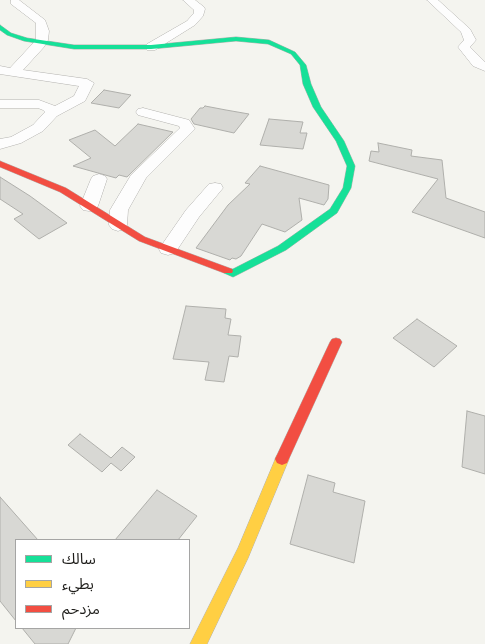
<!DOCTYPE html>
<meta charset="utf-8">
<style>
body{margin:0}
#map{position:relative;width:485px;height:644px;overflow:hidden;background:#f4f4ef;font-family:"Nunito Sans","Noto Sans Arabic",sans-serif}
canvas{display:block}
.legend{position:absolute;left:15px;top:539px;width:175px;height:90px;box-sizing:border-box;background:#fff;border:1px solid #a5a5a4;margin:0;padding:6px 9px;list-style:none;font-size:15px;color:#1f1e1b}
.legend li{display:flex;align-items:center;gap:10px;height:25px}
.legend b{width:25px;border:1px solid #a5a5a4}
</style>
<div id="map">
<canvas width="485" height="644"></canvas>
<ul class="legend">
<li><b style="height:6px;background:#16e098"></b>سالك</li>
<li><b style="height:6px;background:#ffcf43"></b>بطيء</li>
<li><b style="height:6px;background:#f24e42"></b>مزدحم</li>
</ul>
</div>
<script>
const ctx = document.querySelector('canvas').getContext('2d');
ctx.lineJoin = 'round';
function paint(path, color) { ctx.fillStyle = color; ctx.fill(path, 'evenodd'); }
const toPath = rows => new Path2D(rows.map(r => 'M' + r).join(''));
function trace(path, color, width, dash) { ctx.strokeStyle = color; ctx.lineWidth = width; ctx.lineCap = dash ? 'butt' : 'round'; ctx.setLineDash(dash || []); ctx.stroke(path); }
const building = toPath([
 [104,90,131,95,119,108,91,103,104,90],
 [205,106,226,110,249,114,234,133,194,124,191,119,200,108,203,108,205,106],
 [269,119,303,122,300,133,307,133,303,149,260,145,269,119],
 [138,124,173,132,127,177,119,175,116,178,73,166,91,158,69,140,95,130,115,146,138,124],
 [378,143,412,150,411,156,442,160,446,198,485,212,485,238,412,212,438,179,369,161,371,151,379,152,378,143],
 [260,166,329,185,328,199,324,205,299,198,302,220,285,232,262,224,241,256,236,259,232,258,230,260,196,248,228,205,250,184,245,183,260,166],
 [0,177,30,196,67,223,39,239,14,219,23,214,0,199,0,177],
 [186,306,226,309,225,318,231,319,228,335,241,336,238,357,229,356,224,382,205,380,209,362,173,359,186,306],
 [417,319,457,346,434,367,393,338,417,319],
 [467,411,485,416,485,474,462,467,467,411],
 [80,434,111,458,122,447,135,457,121,471,111,463,102,472,68,445,80,434],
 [308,475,335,483,333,492,365,501,354,563,290,544,308,475],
 [157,490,197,516,178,540,115,540,157,490],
 [0,497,38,540,16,540,16,621,0,601,0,497],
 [22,628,76,628,68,644,35,644,22,628]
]);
const street = toPath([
 [11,0,19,0,45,20,49,31,48,40,44,47,23,70,87,79,94,83,85,101,57,116,43,131,21,143,0,149,0,139,11,137,33,125,45,112,43,110,38,108,0,108,0,100,39,100,55,106,74,96,79,86,0,74,0,66,10,68,36,40,36,23,11,4,11,0],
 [183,0,195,0,204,7,205,9,203,16,195,25,155,50,147,50,145,47,147,44,187,21,194,13,194,10,183,0],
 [427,0,438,0,470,29,476,40,470,47,485,62,485,71,473,66,458,47,464,40,461,32,427,0],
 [143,108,189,120,195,129,146,178,128,210,127,225,124,229,118,231,112,229,109,225,110,210,131,175,180,128,179,126,138,115,136,112,138,109,143,108],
 [99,174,105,176,107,179,98,206,95,210,89,211,83,210,80,206,91,179,93,176,99,174],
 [215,183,221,184,223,188,199,217,175,253,168,255,161,253,159,249,186,210,209,184,215,183]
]);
const fast = toPath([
 [0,25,11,33,27,38,74,45,151,45,236,37,269,40,295,52,306,65,311,84,321,107,344,141,355,166,351,188,337,213,286,250,237,275,233,277,224,273,223,271,224,269,233,269,278,246,330,209,343,188,347,166,336,141,313,107,303,84,300,65,291,54,268,44,236,41,151,49,74,49,24,41,7,35,0,30,0,25]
]);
const slow = toPath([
 [282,453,287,455,289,459,248,558,207,644,190,644,238,548,277,455,282,453]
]);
const jam = toPath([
 [0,161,66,188,145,237,232,269,233,271,232,273,224,273,139,241,60,192,0,167,0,161],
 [336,338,340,339,342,342,287,463,282,465,277,463,275,459,277,455,330,342,332,339,336,338]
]);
paint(building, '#d8d8d4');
trace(building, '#afafab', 1);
trace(street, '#b3b2af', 1);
trace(fast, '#b3b2af', 1);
trace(slow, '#b3b2af', 1);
trace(jam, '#b3b2af', 1);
paint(street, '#fdfdfd');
paint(fast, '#16e098');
paint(slow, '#ffcf43');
paint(jam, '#f24e42');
</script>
